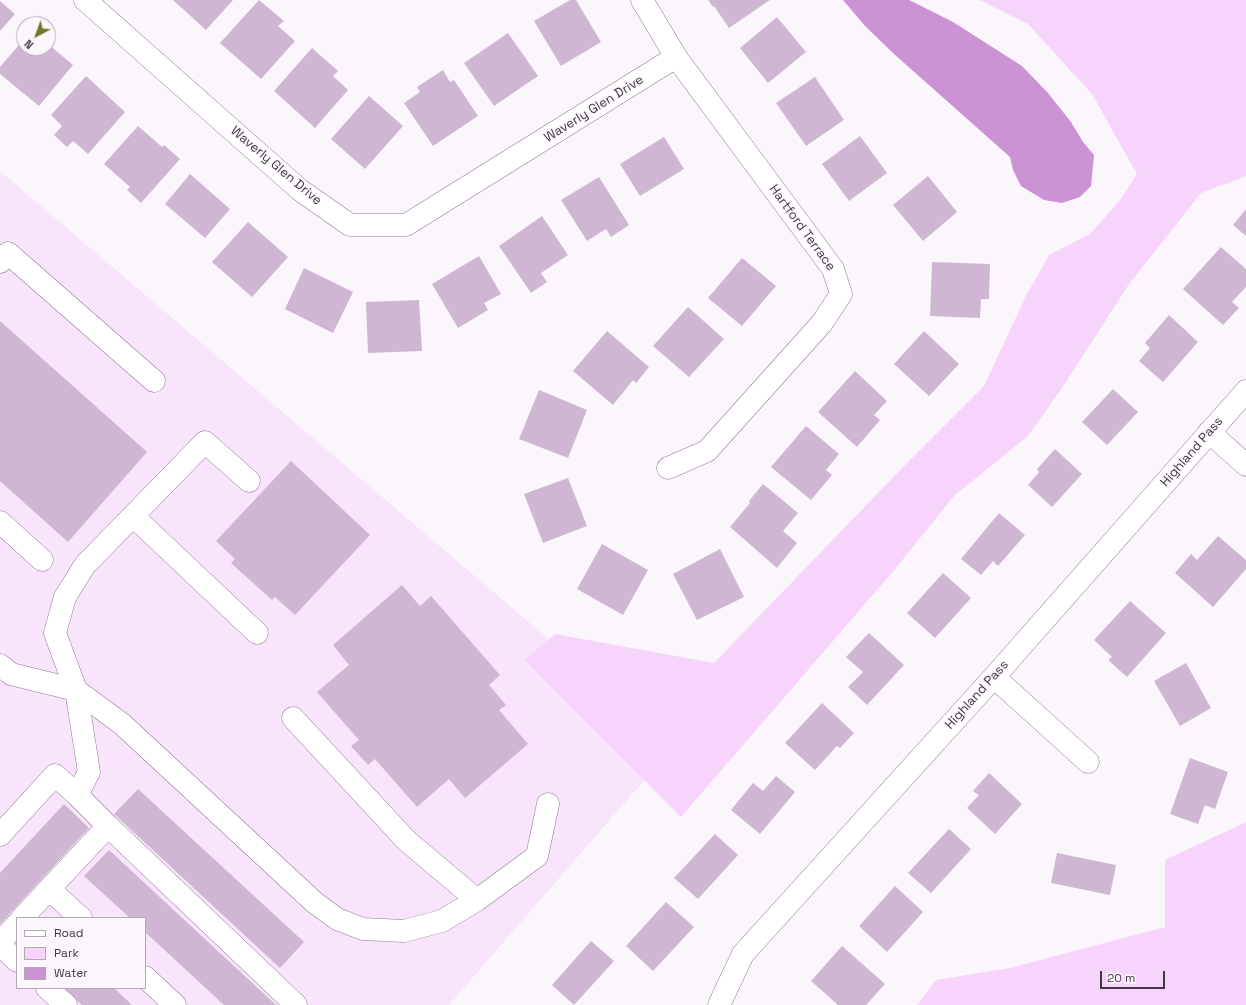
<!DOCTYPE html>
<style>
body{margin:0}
#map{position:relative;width:1246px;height:1005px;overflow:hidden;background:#fbf6fc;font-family:"Space Grotesk",sans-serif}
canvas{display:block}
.legend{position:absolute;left:16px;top:917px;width:130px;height:72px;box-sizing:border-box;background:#fbf6fc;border:1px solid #b1aab2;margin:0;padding:5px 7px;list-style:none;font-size:12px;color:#423844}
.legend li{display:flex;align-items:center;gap:8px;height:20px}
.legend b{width:20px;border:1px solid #b1aab2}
.north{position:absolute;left:16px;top:16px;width:40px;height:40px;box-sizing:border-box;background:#fbf6fc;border:1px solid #b1aab2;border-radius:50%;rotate:221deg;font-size:11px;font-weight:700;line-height:16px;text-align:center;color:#423844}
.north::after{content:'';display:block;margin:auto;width:14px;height:18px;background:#73771f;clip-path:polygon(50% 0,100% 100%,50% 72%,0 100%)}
.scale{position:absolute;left:1100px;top:971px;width:65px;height:18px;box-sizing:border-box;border:2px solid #423844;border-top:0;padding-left:5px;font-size:12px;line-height:14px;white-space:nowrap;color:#423844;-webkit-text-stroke:3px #fbf6fc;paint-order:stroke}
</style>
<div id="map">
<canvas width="1246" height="1005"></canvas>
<ul class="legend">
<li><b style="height:5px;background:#fff"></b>Road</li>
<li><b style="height:11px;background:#f7d4fc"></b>Park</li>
<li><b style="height:11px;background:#cb92d4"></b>Water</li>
</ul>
<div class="north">N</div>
<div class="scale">20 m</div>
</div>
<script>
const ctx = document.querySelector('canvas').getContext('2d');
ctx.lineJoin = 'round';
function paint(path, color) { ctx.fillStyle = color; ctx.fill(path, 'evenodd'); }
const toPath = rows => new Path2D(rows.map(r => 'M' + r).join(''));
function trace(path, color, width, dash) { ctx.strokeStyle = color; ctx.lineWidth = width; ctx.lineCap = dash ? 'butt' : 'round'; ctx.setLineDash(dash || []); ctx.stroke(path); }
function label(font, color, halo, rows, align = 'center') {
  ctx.font = font + ' "Space Grotesk",sans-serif'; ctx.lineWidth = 3; ctx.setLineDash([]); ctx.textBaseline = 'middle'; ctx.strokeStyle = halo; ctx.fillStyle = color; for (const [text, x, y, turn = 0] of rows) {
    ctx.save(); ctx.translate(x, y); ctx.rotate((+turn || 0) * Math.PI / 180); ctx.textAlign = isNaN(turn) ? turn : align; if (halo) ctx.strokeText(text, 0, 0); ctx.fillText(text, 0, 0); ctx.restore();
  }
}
const built = toPath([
 [0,171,674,746,449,1005,0,1005],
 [17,918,145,918,145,988,17,988]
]);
const green = toPath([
 [979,0,1246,0,1246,176,1201,193,1129,284,1064,385,1028,436,954,496,896,568,681,817,525,660,555,634,714,663,903,467,984,386,1026,296,1049,255,1090,234,1120,200,1137,174,1092,94,1028,24],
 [1246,822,1246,1005,917,1005,936,980,1010,968,1165,927,1165,860]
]);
const water = toPath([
 [843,0,909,0,953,22,1022,66,1048,93,1071,122,1083,142,1094,155,1091,186,1080,197,1062,203,1044,200,1021,186,1013,170,1010,157,894,54,865,26]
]);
const building = toPath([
 [173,0,233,0,206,30],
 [259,0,284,21,278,26,295,41,261,79,220,43],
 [570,0,576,0,601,42,561,66,534,21],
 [708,0,770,0,729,28,714,6,713,7],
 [0,1,15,14,0,31],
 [777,17,806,52,768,83,740,48],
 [508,33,538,76,494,106,464,63],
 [24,39,24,48,48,48,48,44,73,65,39,106,0,74,0,67],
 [312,48,338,71,333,76,348,90,315,128,274,91],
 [443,70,450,82,454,80,478,116,433,146,404,103,420,92,417,87],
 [86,76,125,112,88,154,73,141,67,147,54,135,62,126,51,115],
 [815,77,844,120,806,146,776,103],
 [369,96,403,126,365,169,331,139],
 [138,126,162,147,164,145,180,159,141,203,127,190,130,187,104,164],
 [860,136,887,173,849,201,822,164],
 [664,137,684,169,640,196,620,164],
 [190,174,230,209,205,238,165,204],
 [928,176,957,212,923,241,893,205],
 [599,177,629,225,611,237,606,229,587,241,561,200],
 [1246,209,1246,236,1233,225],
 [542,216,568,255,541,273,547,282,531,293,499,246],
 [248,222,288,257,252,297,212,262],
 [1221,247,1246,269,1246,287,1232,302,1239,308,1223,325,1183,289],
 [479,256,501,294,484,303,488,310,458,328,432,284],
 [742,258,776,286,742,326,708,298],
 [932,262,990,264,989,299,981,299,980,318,930,316],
 [304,268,353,292,333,333,285,309],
 [419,300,422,351,368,353,366,302],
 [688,307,724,339,689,377,653,346],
 [1169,315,1198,342,1163,382,1139,361,1150,348,1145,343],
 [0,321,147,452,68,542,0,481],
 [607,331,649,367,636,383,633,380,613,405,573,371],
 [924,331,959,364,929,396,894,364],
 [855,371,887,401,874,415,880,420,857,447,818,412],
 [1113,389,1138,412,1107,445,1082,422],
 [539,390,587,410,568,458,519,439],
 [806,426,839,454,826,470,832,475,811,500,771,467],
 [1055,449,1082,474,1052,507,1028,485,1039,472,1037,469],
 [291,461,370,535,295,615,275,597,272,600,231,563,235,559,216,541],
 [568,478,587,526,543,543,524,494],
 [763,484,798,513,783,531,797,543,777,568,730,527,750,503,749,501],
 [999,513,1025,535,998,566,993,561,981,575,961,559],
 [1218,536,1246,560,1246,569,1213,607,1175,573,1191,554,1197,560],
 [602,544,648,570,623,615,577,589],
 [720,549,744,597,697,620,673,574],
 [943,573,971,598,935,638,907,613],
 [402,585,420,606,431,596,500,675,489,685,506,705,499,710,528,744,465,798,449,779,417,807,375,759,368,765,351,746,359,740,317,692,349,665,333,645],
 [1130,601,1166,633,1127,677,1108,660,1112,657,1094,640],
 [869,633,904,665,867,705,848,687,863,672,846,657],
 [1186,663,1211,708,1180,726,1154,681],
 [822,703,854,733,840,748,837,746,815,770,785,743],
 [1190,758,1228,772,1215,809,1205,805,1198,824,1170,814],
 [989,773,1022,804,995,834,967,808,979,795,973,791],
 [776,776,795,792,760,834,731,810,753,783,763,791],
 [138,789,304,942,280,968,114,814],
 [64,804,89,828,0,924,0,873],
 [949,829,971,849,931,893,908,873],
 [715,834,738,855,698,899,674,878],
 [109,850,276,1005,224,1005,145,932,145,918,130,918,84,876],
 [1057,853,1116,865,1110,895,1051,883],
 [895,886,923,912,887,952,859,926],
 [666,902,694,927,653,971,626,946],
 [591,941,614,961,574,1005,552,985],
 [842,946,885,984,866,1005,838,1005,811,981],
 [63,988,114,988,132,1005,82,1005]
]);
const minor = toPath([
 [85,0,300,190,350,225,406,225,676,57],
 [642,0,676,57,833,269,841,294,822,323,707,451,668,468],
 [0,262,8,253,154,381],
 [1209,432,1246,465],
 [249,481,205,442,85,565,65,597,55,633,76,690,89,772,77,795,108,826,296,1005],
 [133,516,257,633],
 [0,522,42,560],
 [0,665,11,674,76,690,122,724,314,902,337,919,363,929,404,931,442,921,477,900,537,856,548,804],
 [994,677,1088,762],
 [293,718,407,841,477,900],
 [0,835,55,775,77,795],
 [49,889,81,918],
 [22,918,108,826],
 [0,942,17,924],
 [0,945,17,961],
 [145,977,175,1005],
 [47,988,66,1005],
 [719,1005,743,954,994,677,1246,391]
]);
const streetNames = [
 ["Waverly Glen Drive",594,109,-32],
 ["Waverly Glen Drive",276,166,40],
 ["Hartford Terrace",802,228,54],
 ["Highland Pass",1192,452,-49],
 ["Highland Pass",977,695,-48]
];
paint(built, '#f8e5fb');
paint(green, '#f7d4fc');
paint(water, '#cb92d4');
paint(building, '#cfb6d2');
trace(minor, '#907893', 23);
trace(minor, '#fff', 22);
label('13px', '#423844', '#fbf6fc', streetNames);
</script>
